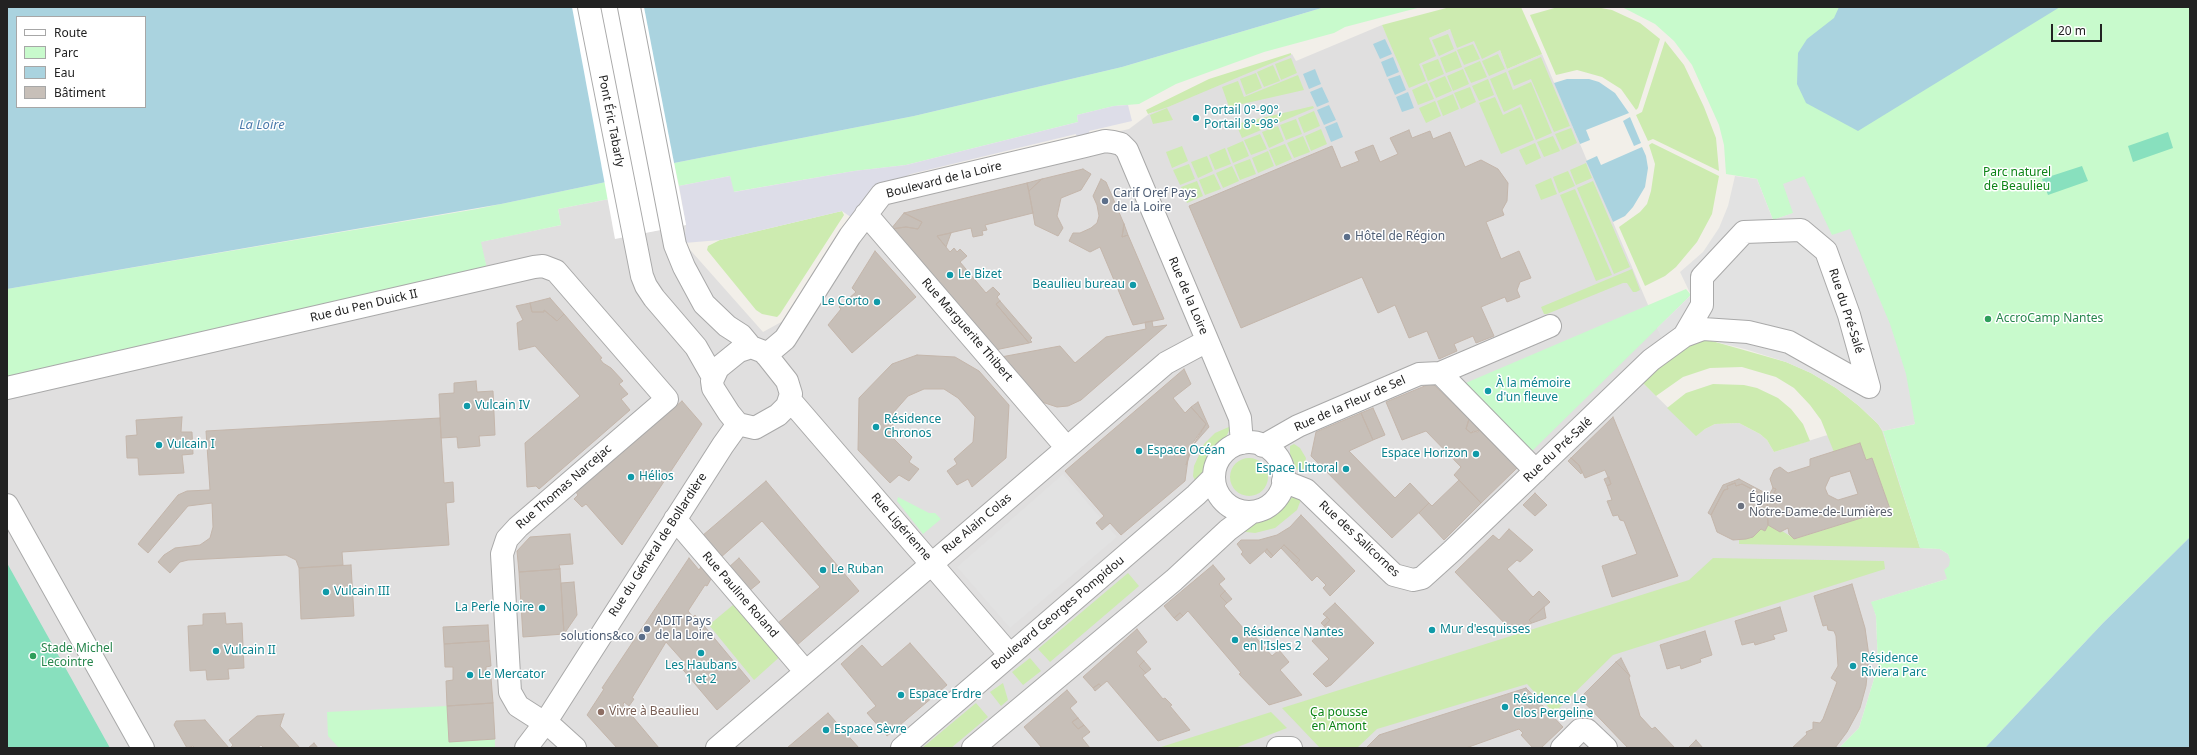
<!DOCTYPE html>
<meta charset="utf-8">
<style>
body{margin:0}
#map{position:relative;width:2197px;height:755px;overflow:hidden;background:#f2efe9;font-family:"Noto Sans",sans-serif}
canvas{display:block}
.frame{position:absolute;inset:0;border:8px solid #222;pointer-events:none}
.legend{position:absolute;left:16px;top:16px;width:130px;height:92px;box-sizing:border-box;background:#fff;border:1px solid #a7a7a7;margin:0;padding:5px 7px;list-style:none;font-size:12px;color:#222}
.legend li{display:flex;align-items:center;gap:8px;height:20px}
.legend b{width:20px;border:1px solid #a7a7a7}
.scale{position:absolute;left:2051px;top:24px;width:51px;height:18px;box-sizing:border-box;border:2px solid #222;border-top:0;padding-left:5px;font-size:12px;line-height:14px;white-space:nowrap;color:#222;-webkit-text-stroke:3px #fff;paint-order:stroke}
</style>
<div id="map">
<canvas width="2197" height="755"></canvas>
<div class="frame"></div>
<ul class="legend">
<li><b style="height:5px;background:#fff"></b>Route</li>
<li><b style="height:11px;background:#c8facc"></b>Parc</li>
<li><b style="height:11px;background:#aad3df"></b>Eau</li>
<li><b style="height:11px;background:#c7bfb8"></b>Bâtiment</li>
</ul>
<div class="scale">20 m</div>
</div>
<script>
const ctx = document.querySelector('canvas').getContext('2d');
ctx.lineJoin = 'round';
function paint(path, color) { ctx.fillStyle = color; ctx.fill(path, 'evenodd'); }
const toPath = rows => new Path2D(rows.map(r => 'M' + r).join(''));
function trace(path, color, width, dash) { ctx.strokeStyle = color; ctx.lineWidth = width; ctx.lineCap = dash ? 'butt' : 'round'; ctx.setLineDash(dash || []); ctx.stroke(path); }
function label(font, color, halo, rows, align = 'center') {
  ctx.font = font + ' "Noto Sans",sans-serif'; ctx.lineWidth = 3; ctx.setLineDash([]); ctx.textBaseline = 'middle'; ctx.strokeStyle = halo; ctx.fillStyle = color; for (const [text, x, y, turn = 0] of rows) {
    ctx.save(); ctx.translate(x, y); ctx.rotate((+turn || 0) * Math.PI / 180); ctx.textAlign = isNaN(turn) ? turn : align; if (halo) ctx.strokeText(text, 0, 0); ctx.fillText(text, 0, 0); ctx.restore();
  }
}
const residential = toPath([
 [1382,25,1395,52,1450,29,1500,50,1507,69,1542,54,1670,357,1643,383,1696,435,1705,429,1715,424,1739,423,1760,434,1767,440,1774,452,1824,436,1878,424,1883,431,1920,548,1940,549,1948,554,1951,560,1947,579,1872,602,1876,616,1878,666,1859,728,1839,748,7,748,7,379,487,269,480,242,561,225,558,209,609,199,616,238,686,225,684,243,763,332,794,315,851,226,911,180,1129,129,1149,114,1292,54,1296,61]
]);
const grass = toPath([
 [1450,7,1521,7,1542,54,1507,69,1500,50,1482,59,1474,41,1457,48,1450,29,1429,38,1436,56,1419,64,1426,81,1409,88,1382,25],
 [1558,7,1596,7,1612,10,1640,23,1660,39,1638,108,1636,110,1621,89,1602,77,1577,70,1556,75,1530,15],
 [1448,34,1454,49,1439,56,1432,40],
 [1665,41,1684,65,1704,107,1716,138,1719,171,1653,139,1648,141,1636,115,1642,112],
 [1473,44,1480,59,1464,65,1457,50],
 [1456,51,1462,67,1446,73,1440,58],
 [1291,53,1291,55,1168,107,1148,114,1146,110,1209,79],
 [1498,54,1505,69,1489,76,1482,61],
 [1541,57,1570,126,1554,132,1531,79,1514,86,1508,71],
 [1291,58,1297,73,1281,80,1275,64],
 [1438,59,1444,74,1428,81,1422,65],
 [1480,61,1487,77,1471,83,1464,68],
 [1273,65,1280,81,1264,87,1257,72],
 [1463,69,1469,84,1453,91,1447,76],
 [1506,72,1513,90,1531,82,1552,133,1536,140,1521,104,1504,112,1490,79],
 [1256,73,1262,88,1246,95,1240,79],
 [1298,75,1304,90,1229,107,1222,87,1238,81,1244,97],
 [1445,76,1452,91,1436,98,1429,83],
 [1488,79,1494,95,1479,101,1472,86],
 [1427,83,1434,99,1418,105,1412,90],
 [1470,87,1476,102,1461,109,1454,93],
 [1453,94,1459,109,1443,116,1437,101],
 [1495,97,1503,115,1520,107,1534,140,1501,154,1479,103],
 [1435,101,1441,116,1426,123,1419,108],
 [1313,106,1314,108,1242,138,1236,124],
 [1167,108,1173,120,1153,124,1150,115],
 [1314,111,1320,126,1304,133,1298,118],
 [1296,119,1302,134,1286,140,1280,125],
 [1278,126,1284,141,1269,148,1262,132],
 [1571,128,1577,143,1562,150,1555,134],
 [1321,129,1327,144,1311,151,1305,136],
 [1260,134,1267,149,1251,155,1244,140],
 [1303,136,1310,152,1294,158,1287,143],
 [1553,136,1560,151,1544,157,1537,142],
 [1243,141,1249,156,1233,163,1227,148],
 [1535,143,1541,158,1526,165,1519,150],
 [1652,143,1719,176,1712,214,1697,242,1676,267,1665,276,1645,286,1619,227,1640,212,1647,204,1651,191,1655,164,1649,145],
 [1285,144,1292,159,1276,166,1269,150],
 [1182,146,1188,161,1172,168,1166,152],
 [1225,148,1231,164,1215,170,1209,155],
 [1268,151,1274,166,1258,173,1252,158],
 [1207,156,1213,171,1198,178,1191,162],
 [1250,159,1256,174,1240,180,1234,165],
 [1586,163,1592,178,1576,185,1570,170],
 [1189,164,1195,179,1180,185,1173,170],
 [1232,166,1239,181,1223,188,1216,173],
 [1568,171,1575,186,1559,193,1553,177],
 [1214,174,1221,189,1205,195,1199,180],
 [1551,178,1557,194,1541,200,1535,185],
 [1197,181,1203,196,1187,203,1181,187],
 [1593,181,1630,267,1614,274,1577,188],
 [1575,189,1612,275,1596,281,1560,195],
 [842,211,844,215,780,314,777,317,762,314,756,310,707,250,708,246,720,240],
 [1632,269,1640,290,1636,292,1633,292,1627,283,1623,283,1547,314,1544,314,1541,307],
 [1693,341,1712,341,1786,362,1811,373,1836,388,1859,406,1878,424,1882,431,1920,548,1739,544,1739,540,1753,537,1761,529,1765,531,1768,525,1780,532,1782,531,1795,539,1890,509,1872,458,1866,460,1860,443,1834,452,1821,420,1810,405,1794,388,1776,377,1742,367,1710,368,1683,377,1656,396,1643,383,1682,345],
 [1713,384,1744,385,1757,388,1778,398,1791,409,1803,424,1810,441,1774,452,1767,440,1760,434,1739,423,1715,424,1705,429,1696,436,1667,408,1686,393],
 [1231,426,1224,442,1215,453,1207,470,1196,483,1193,476,1194,466,1204,444,1215,433],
 [1294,444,1300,448,1306,458,1303,473,1296,469,1290,454,1290,446],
 '1230 477a19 19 0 1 1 38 0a19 19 0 1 1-38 0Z',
 [1294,496,1302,497,1297,510,1275,528,1255,533,1237,531,1250,523,1269,515],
 [1713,558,1884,561,1885,569,1613,655,1554,713,1527,684,1377,729,1357,748,1320,748,1282,708,1689,580],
 [1128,573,1139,586,1050,662,1038,649],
 [739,600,784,653,754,680,709,625],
 [1030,658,1041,671,1023,685,1012,672],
 [1003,683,1008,700,1001,706,990,692],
 [976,703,988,717,951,748,922,748],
 [1271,712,1287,728,1235,748,1158,748]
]);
const park = toPath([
 [1325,7,1421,7,1345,27,1334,33,1264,52,1176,84,1139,104,1114,106,1077,115,1078,122,906,165,854,171,733,192,730,176,679,186,674,163,914,116,1122,67],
 [1622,7,2190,7,2190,537,2103,623,1985,748,1839,748,1859,728,1878,666,1876,616,1871,602,1947,579,1944,570,1949,566,1950,560,1948,554,1940,549,1920,548,1883,431,1915,424,1832,235,1794,213,1773,220,1757,179,1726,174,1724,145,1719,125,1692,65,1674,41,1655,24],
 [606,182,609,199,558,209,561,225,481,242,487,269,7,379,7,289,477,209],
 [1686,289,1691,295,1529,454,1461,385],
 [898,497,929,513,935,513,941,519,923,534,897,501],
 [447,706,449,741,495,739,495,748,339,748,328,736,327,712]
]);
const pitch = toPath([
 [2168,132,2173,148,2133,162,2128,146],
 [2082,166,2088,181,2048,195,2042,179],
 [7,563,110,748,7,748]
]);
const parking = toPath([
 [1735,176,1757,179,1773,220,1793,213,1783,184,1804,176,1832,235,1850,229,1890,324,1906,374,1915,424,1883,431,1878,424,1859,406,1836,388,1811,373,1786,362,1745,349,1712,341,1693,341,1670,357,1657,328,1691,295,1680,272,1703,252,1719,228,1728,206],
 [1063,474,1117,537,1010,628,957,567]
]);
const plaza = toPath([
 [1128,105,1132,121,1089,131,1091,138,1078,141,1076,134,911,174,879,189,855,220,842,211,720,240,684,243,686,225,679,186,730,176,734,192,854,171,906,165,1078,122,1077,115,1114,106]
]);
const water = toPath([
 [7,7,1325,7,1122,67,914,116,674,163,606,182,501,204,7,289],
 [17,17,145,17,145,107,17,107],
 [1839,7,2060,7,1858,131,1806,103,1797,84,1798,53,1807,39,1834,18],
 [1385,39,1392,54,1380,59,1373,44],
 [1393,57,1399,72,1387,77,1381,62],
 [1315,69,1321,84,1309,89,1303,74],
 [1400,75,1406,90,1395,95,1388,79],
 [1567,79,1589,79,1599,82,1615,93,1629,113,1586,130,1590,140,1580,144,1554,83],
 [1322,87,1329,102,1317,107,1310,92],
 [1408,92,1414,108,1402,112,1396,97],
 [1329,105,1336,120,1324,125,1317,110],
 [1630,117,1641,143,1634,146,1623,121],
 [1337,122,1343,137,1331,142,1325,127],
 [1642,147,1646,156,1648,168,1645,187,1633,207,1625,216,1613,222,1586,161,1597,156,1601,165],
 [2190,537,2190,748,1985,748,2103,623]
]);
const pier = toPath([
 [572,7,644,7,686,225,615,239]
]);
const building = toPath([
 [1409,130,1412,138,1430,131,1433,139,1450,132,1465,167,1481,160,1498,169,1508,183,1507,201,1502,210,1504,215,1486,222,1501,259,1519,251,1531,278,1520,282,1517,290,1520,297,1507,302,1505,297,1481,307,1494,336,1476,343,1473,336,1454,344,1457,351,1439,359,1427,331,1409,338,1395,305,1378,313,1362,277,1241,328,1189,206,1332,146,1341,168,1359,161,1355,152,1373,145,1380,162,1398,154,1390,138,1409,130],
 [1083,169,1091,174,1081,190,1061,198,1057,216,1063,228,1058,236,1035,225,1029,191,1042,179,1083,169],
 [1042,179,1035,185,1029,191,1027,183,1042,179],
 [1101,179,1106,182,1124,224,1122,237,1128,235,1164,319,1133,325,1100,247,1090,252,1069,241,1073,233,1080,233,1091,228,1097,223,1099,216,1097,205,1093,196,1101,179],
 [1027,183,1033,213,985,225,987,230,982,231,983,235,973,237,971,228,937,236,950,252,954,248,957,252,960,249,967,256,960,262,986,293,993,287,1000,294,997,297,1000,301,996,304,1029,343,995,350,891,229,906,227,918,229,922,222,904,213,1027,183],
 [904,213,922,222,918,229,906,227,891,229,904,213],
 [1124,224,1128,235,1122,237,1123,231,1124,224],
 [951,233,946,247,937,236,951,233],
 [875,251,916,297,852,353,828,325,841,309,839,307,856,292,852,288,875,251],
 [550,298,564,314,557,321,544,310,544,312,532,312,530,303,550,298],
 [1000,301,1032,338,1030,340,1032,342,1029,343,996,304,1000,301],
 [530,303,532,312,544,312,544,310,557,321,564,314,602,358,600,359,603,363,611,368,623,381,619,384,628,394,621,399,630,410,539,489,536,486,527,487,525,443,580,396,535,346,519,350,517,323,523,320,516,306,530,303],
 [1152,321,1153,327,1167,325,1081,400,1068,406,1057,407,1042,402,1001,357,1060,346,1075,363,1106,337,1146,329,1145,322,1152,321],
 [917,355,955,357,979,371,1009,405,1006,458,972,487,968,479,957,485,947,471,957,464,954,459,973,442,975,417,958,398,944,389,924,389,908,396,893,413,893,438,912,457,909,462,919,469,909,481,899,475,890,483,858,450,859,398,892,364,917,355],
 [1184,369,1191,384,1173,398,1185,413,1191,407,1206,424,1189,452,1185,481,1121,535,1110,523,1102,530,1096,523,1104,516,1065,471,1184,369],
 [476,381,477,392,493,391,495,435,479,436,480,446,458,448,457,437,441,438,439,394,454,393,454,383,476,381],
 [1432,383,1469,419,1466,429,1471,433,1479,430,1517,468,1481,503,1454,475,1461,467,1426,431,1402,440,1386,402,1432,383],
 [682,401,702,424,622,545,586,504,582,507,574,499,578,495,576,492,682,401],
 [1198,402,1209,427,1194,444,1186,465,1192,444,1206,424,1191,407,1198,402],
 [1373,408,1385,435,1373,440,1361,413,1373,408],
 [1361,413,1373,440,1349,451,1395,498,1410,483,1429,503,1392,538,1311,456,1316,432,1361,413],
 [182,417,181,432,192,432,193,454,182,455,184,473,139,475,138,458,127,458,126,436,137,435,136,420,182,417],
 [1613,417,1678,576,1612,597,1602,566,1637,554,1624,521,1620,520,1618,515,1613,516,1607,501,1612,500,1607,486,1611,484,1605,470,1585,478,1579,465,1571,458,1613,417],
 [440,418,444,483,453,482,454,502,446,503,449,545,342,552,343,565,299,568,296,560,286,555,188,560,180,562,170,573,158,562,164,555,175,548,200,545,210,538,213,527,212,503,188,506,148,553,138,544,178,495,187,491,210,490,206,431,440,418],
 [1469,419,1479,430,1478,432,1473,431,1471,433,1466,429,1469,419],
 [1860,443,1866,460,1872,458,1890,509,1794,539,1789,534,1788,528,1780,532,1768,525,1767,497,1769,495,1772,497,1776,489,1773,488,1770,479,1774,470,1780,467,1788,473,1810,466,1810,459,1860,443],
 [1850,471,1858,494,1838,500,1828,495,1825,488,1830,477,1850,471],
 [1571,458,1579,465,1582,472,1581,474,1568,461,1571,458],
 [1609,477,1611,484,1607,486,1604,479,1609,477],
 [1739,479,1769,495,1767,497,1742,484,1736,486,1735,483,1727,486,1728,489,1724,490,1711,515,1708,513,1723,485,1739,479],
 [1459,480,1481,503,1444,540,1419,513,1429,503,1432,506,1459,480],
 [766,481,859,591,796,646,777,624,820,587,762,521,720,558,702,536,766,481],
 [1735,483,1736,486,1742,484,1767,497,1768,525,1765,531,1761,529,1753,537,1746,539,1733,540,1717,532,1711,515,1724,490,1728,489,1727,486,1735,483],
 [1773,488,1776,489,1772,497,1769,495,1773,488],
 [1535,493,1547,505,1535,516,1523,505,1535,493],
 [1301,515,1355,571,1330,596,1323,588,1326,585,1317,576,1312,581,1296,564,1300,560,1284,545,1273,556,1267,549,1250,564,1241,554,1243,552,1237,544,1241,540,1259,540,1277,535,1290,527,1301,515],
 [1509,529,1533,550,1520,562,1517,560,1507,569,1533,597,1539,591,1550,602,1529,620,1532,623,1511,630,1455,572,1493,535,1499,540,1509,529],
 [570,534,573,564,559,565,560,569,519,572,517,551,530,537,570,534],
 [1284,545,1300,560,1296,564,1281,548,1284,545],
 [1267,549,1273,556,1271,558,1265,552,1267,549],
 [689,558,699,570,701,567,711,579,707,586,705,585,688,611,693,617,695,615,750,681,717,710,679,665,683,661,666,642,632,698,634,699,629,706,624,702,623,705,659,748,617,748,587,715,604,689,602,688,689,558],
 [739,558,760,582,749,591,728,568,739,558],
 [351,565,354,616,301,619,299,568,351,565],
 [1213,565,1225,579,1219,584,1225,591,1220,596,1227,603,1224,606,1244,629,1247,627,1272,656,1279,650,1289,662,1280,670,1302,695,1269,705,1239,674,1241,673,1188,611,1183,616,1180,613,1174,618,1164,606,1213,565],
 [560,569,564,634,523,637,519,572,560,569],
 [574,582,577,615,564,634,561,583,574,582],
 [1852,584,1865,628,1869,656,1866,686,1860,708,1847,732,1835,748,1792,748,1807,734,1806,732,1813,729,1813,722,1820,723,1823,719,1837,682,1831,678,1838,666,1836,636,1834,631,1828,630,1827,625,1823,626,1814,596,1852,584],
 [1225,591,1232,599,1227,603,1220,596,1225,591],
 [1335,603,1374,643,1331,685,1326,687,1313,674,1329,659,1312,641,1330,620,1323,614,1335,603],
 [1544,607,1546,618,1532,623,1529,620,1544,607],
 [1780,607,1787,631,1773,635,1775,639,1755,645,1754,642,1742,645,1735,621,1780,607],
 [225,613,226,624,242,623,244,668,228,669,229,679,207,680,206,670,190,671,188,626,203,625,203,614,225,613],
 [1180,613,1183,616,1177,621,1174,618,1180,613],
 [1327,617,1330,620,1324,626,1321,623,1327,617],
 [488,625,489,641,444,644,443,627,488,625],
 [1137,629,1147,642,1136,652,1144,661,1139,666,1146,673,1143,675,1163,699,1165,698,1172,705,1170,706,1190,730,1158,741,1107,681,1101,686,1099,684,1093,688,1083,677,1137,629],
 [1705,631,1712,655,1700,659,1701,662,1681,669,1680,665,1667,669,1660,645,1705,631],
 [489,641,491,666,486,667,486,678,491,678,493,703,447,706,446,681,453,680,453,667,445,667,444,644,489,641],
 [910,643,947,685,887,736,867,713,876,706,841,664,862,645,882,667,910,643],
 [1621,658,1630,676,1616,662,1621,658],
 [1144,661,1151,669,1146,673,1139,666,1144,661],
 [1616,662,1630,676,1629,678,1640,716,1652,729,1655,727,1675,748,1628,748,1580,698,1616,662],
 [1099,684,1101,686,1095,691,1093,688,1099,684],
 [1526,688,1563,727,1541,748,1533,748,1521,735,1523,733,1519,729,1466,748,1366,748,1379,735,1526,688],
 [1067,690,1077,702,1070,708,1078,718,1072,722,1078,729,1084,725,1090,732,1082,738,1090,748,1042,748,1024,727,1067,690],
 [493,703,495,739,449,742,447,706,493,703],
 [828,713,859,748,787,748,828,713],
 [284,714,280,726,300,748,264,748,261,745,257,748,230,748,233,745,229,740,257,716,284,714],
 [1078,718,1084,725,1078,729,1072,722,1078,718],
 [205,720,229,748,195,748,193,746,187,748,174,725,176,721,205,720],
 [1696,740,1703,748,1688,748,1696,740],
 [314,743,318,748,308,748,314,743]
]);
const minor = toPath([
 [589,7,642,276,646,286,654,298,696,347,713,377],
 [629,7,675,245,684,267,704,304,727,326,741,335,751,347],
 [866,214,1067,448],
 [751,347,764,352,787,381,791,394,787,406,778,415,755,428,738,424,729,413,713,388,712,381,718,368,739,351,751,347],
 [766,355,785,339,850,236,882,194,1085,146,1105,141,1113,142,1121,144,1127,150,1240,418,1242,443],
 [1440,373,1536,471],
 [7,388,534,267,543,266,556,271,667,399,518,527,507,539,502,554,510,692,518,706,554,729,575,748],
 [790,400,1010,655],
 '1214 477a35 35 0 1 1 70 0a35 35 0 1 1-70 0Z',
 [1263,446,1298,426,1419,374,1440,373,1550,326],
 [1283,481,1306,490,1394,575,1413,580,1422,578,1452,551,1651,360,1684,336,1703,329,1748,332,1789,342,1869,387,1849,315,1826,251,1801,230,1744,232,1702,277,1702,305,1684,336],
 [7,505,143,748],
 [675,519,805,671],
 [526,748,545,723,723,445,738,424],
 [717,748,1166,363,1207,341],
 [902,748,1196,495,1214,477],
 [973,748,1174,580,1228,530,1252,512],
 [1278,748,1291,748],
 [1562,748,1580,730,1587,730,1606,748]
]);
const markers = [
 [1196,118,4,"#0f9aa8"],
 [1105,201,4,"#5c6f8a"],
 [1347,237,4,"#5c6f8a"],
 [950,275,4,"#0f9aa8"],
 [1133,285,4,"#0f9aa8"],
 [877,302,4,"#0f9aa8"],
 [1988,319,4,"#2e9e5b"],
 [1488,391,4,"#0f9aa8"],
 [467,406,4,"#0f9aa8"],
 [876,427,4,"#0f9aa8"],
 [159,445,4,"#0f9aa8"],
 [1139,451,4,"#0f9aa8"],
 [1476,454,4,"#0f9aa8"],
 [1346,469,4,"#0f9aa8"],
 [631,477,4,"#0f9aa8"],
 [1741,506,4,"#6b7280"],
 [823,570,4,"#0f9aa8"],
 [326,592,4,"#0f9aa8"],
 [542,608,4,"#0f9aa8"],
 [647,629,4,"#5c6f8a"],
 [1432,630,4,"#0f9aa8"],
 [642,637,4,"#5c6f8a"],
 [1235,640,4,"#0f9aa8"],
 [216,651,4,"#0f9aa8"],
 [701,653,4,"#0f9aa8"],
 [33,656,4,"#2e9e5b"],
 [1853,666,4,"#0f9aa8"],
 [470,675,4,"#0f9aa8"],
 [901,695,4,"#0f9aa8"],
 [1505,707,4,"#0f9aa8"],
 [601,712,4,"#8d6e63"],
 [826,730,4,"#0f9aa8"]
];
const cultureNames = [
 ["Portail 0°-90°,",1204,111],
 ["Portail 8°-98°",1204,125],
 ["Le Bizet",958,275],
 ["Beaulieu bureau",1125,285,"right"],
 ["Le Corto",869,302,"right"],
 ["À la mémoire",1496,384],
 ["d'un fleuve",1496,398],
 ["Vulcain IV",475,406],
 ["Résidence",884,420],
 ["Chronos",884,434],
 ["Vulcain I",167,445],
 ["Espace Océan",1147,451],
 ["Espace Horizon",1468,454,"right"],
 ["Espace Littoral",1338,469,"right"],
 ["Hélios",639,477],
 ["Le Ruban",831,570],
 ["Vulcain III",334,592],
 ["La Perle Noire",534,608,"right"],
 ["Mur d'esquisses",1440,630],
 ["Résidence Nantes",1243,633],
 ["en l'Isles 2",1243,647],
 ["Vulcain II",224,651],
 ["Résidence",1861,659],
 ["Riviera Parc",1861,673],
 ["Les Haubans",701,666,"center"],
 ["1 et 2",701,680,"center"],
 ["Le Mercator",478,675],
 ["Espace Erdre",909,695],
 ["Résidence Le",1513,700],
 ["Clos Pergeline",1513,714],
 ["Espace Sèvre",834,730]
];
const streetNames = [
 ["Pont Éric Tabarly",611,121,79],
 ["Boulevard de la Loire",944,180,-14],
 ["Rue de la Loire",1188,296,67],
 ["Rue du Pen Duick II",364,306,-13],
 ["Rue du Pré-Salé",1846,311,72],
 ["Rue Marguerite Thibert",967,330,49],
 ["Rue de la Fleur de Sel",1350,404,-24],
 ["Rue du Pré-Salé",1558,450,-43],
 ["Rue Thomas Narcejac",564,487,-41],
 ["Rue Alain Colas",977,524,-40],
 ["Rue Ligérienne",901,527,49],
 ["Rue des Salicornes",1359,539,43],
 ["Rue du Général de Bollardière",658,545,-57],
 ["Rue Pauline Roland",740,595,49],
 ["Boulevard Georges Pompidou",1058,613,-40]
];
const parkNames = [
 ["Parc naturel",2017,173],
 ["de Beaulieu",2017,187],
 ["Ça pousse",1339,713],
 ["en Amont",1339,727]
];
const serviceNames = [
 ["Carif Oref Pays",1113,194],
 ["de la Loire",1113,208],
 ["Hôtel de Région",1355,237],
 ["ADIT Pays",655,622],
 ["de la Loire",655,636],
 ["solutions&co",634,637,"right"]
];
const leisureNames = [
 ["AccroCamp Nantes",1996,319],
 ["Stade Michel",41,649],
 ["Lecointre",41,663]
];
const worshipNames = [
 ["Église",1749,499],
 ["Notre-Dame-de-Lumières",1749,513]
];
const educationNames = [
 ["Vivre à Beaulieu",609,712]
];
const waterNames = [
 ["La Loire",262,125]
];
paint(residential, '#e0dfdf');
paint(grass, '#cdebb0');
paint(park, '#c8facc');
paint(pitch, '#88e0be');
paint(parking, '#e2e2e2');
paint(plaza, '#dddde8');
paint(water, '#aad3df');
paint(pier, '#fff');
paint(building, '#c7bfb8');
trace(building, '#c4b6ab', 1);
trace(minor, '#a9a9a9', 24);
trace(minor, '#fff', 22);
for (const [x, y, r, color] of markers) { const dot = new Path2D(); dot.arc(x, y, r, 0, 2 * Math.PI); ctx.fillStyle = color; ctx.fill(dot); trace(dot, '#fff', 1.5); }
label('12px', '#0d838f', '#fff', cultureNames, 'left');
label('12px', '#222', '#fff', streetNames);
label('12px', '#0c8416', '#fff', parkNames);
label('12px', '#4e5e75', '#fff', serviceNames, 'left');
label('12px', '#27864d', '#fff', leisureNames, 'left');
label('12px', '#5b616d', '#fff', worshipNames, 'left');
label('12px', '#785e54', '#fff', educationNames, 'left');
label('italic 13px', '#4a7aab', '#fff', waterNames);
</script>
